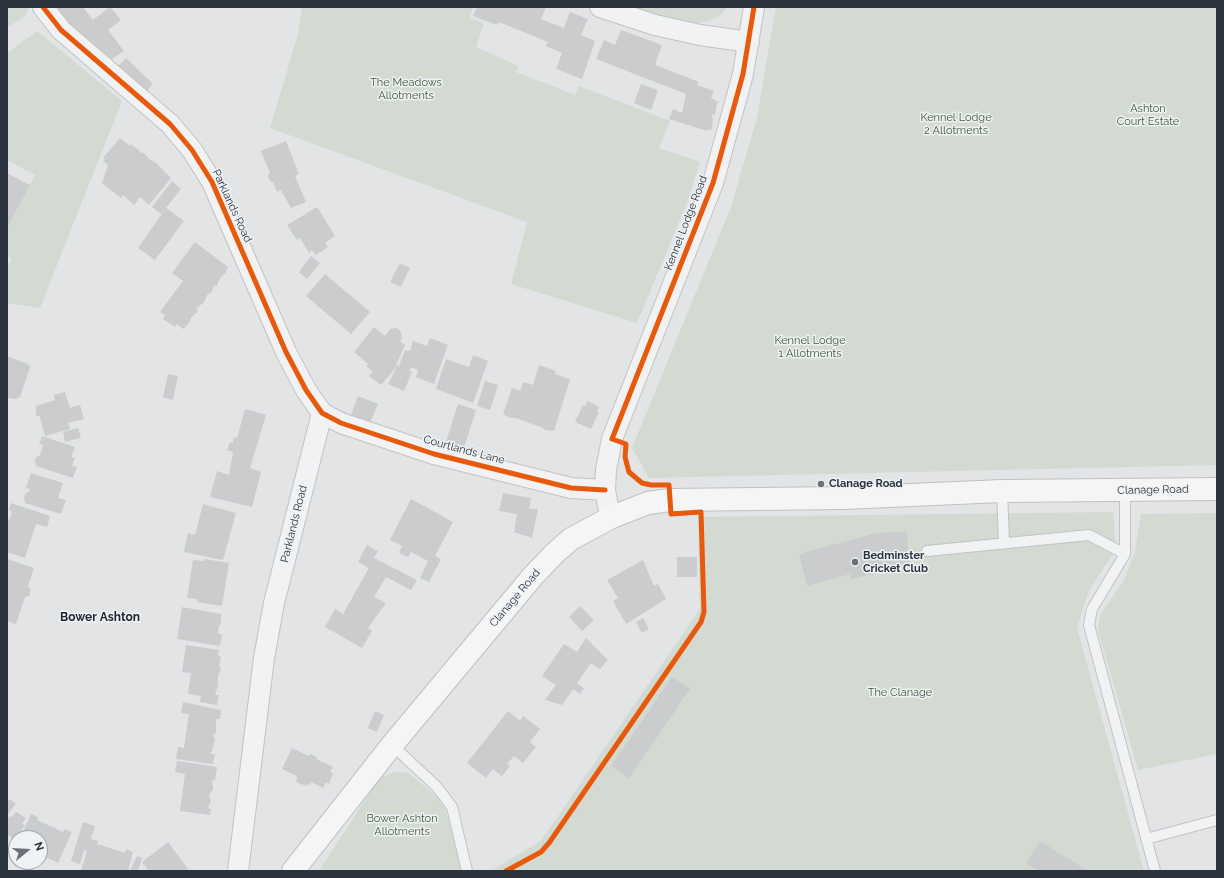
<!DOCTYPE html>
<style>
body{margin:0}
#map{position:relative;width:1224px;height:878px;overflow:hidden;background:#e2e4e6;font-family:Raleway,sans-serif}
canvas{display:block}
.frame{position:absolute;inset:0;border:8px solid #2a333e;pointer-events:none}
.north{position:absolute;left:8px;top:830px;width:40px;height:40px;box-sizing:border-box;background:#eff2f5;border:1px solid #a0a6ac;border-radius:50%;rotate:72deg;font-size:11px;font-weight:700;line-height:16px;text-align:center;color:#2a333e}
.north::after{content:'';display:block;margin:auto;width:14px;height:18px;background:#6a7179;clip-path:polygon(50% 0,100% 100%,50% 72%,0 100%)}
</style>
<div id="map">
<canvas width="1224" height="878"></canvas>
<div class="frame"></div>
<div class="north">N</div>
</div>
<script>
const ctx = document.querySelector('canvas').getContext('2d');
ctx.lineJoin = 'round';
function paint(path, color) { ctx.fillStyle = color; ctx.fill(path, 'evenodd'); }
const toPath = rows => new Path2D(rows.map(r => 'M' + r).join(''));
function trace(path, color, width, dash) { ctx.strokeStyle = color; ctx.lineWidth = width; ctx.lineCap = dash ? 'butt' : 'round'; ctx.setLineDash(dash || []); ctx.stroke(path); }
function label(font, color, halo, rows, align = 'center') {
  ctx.font = font + ' Raleway,sans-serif'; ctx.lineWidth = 3; ctx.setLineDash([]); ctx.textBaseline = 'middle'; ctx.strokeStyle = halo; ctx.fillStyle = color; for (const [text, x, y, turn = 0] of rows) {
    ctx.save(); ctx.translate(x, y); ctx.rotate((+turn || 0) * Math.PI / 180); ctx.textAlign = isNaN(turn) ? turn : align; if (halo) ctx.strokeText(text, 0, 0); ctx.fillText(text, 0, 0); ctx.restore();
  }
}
const green = toPath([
 [7,7,29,7,26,15,7,28],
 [302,7,473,7,470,18,484,24,476,47,519,66,516,72,575,95,579,86,670,121,659,148,700,162,687,203,637,323,511,284,527,222,270,128,298,34],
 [627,7,727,7,720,16,709,21,698,23,671,19],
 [776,7,1217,7,1217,465,649,478,632,448,731,207,757,117],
 [37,31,122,101,40,308,7,303,7,268,12,258,7,255,7,228,35,175,7,160,7,53],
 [1113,512,1116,550,1089,590,1077,628,1144,871,491,871,541,841,700,609,698,517],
 [1217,513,1217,754,1138,770,1098,630,1100,615,1124,580,1135,551,1141,514],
 [396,772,408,773,439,798,445,809,451,826,461,871,319,871,376,783,382,777]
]);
const building = toPath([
 [57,7,83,7,93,20,110,7,121,20,108,30,124,51,112,59,71,26],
 [477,7,546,7,541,19,564,28,570,12,588,19,581,35,595,41,582,79,556,69,562,53,546,46,548,42,499,22,497,25,473,16],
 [621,30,662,45,655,65,699,82,697,85,714,91,711,98,720,103,717,103,715,115,712,114,711,116,713,117,712,130,708,129,707,131,669,119,673,109,682,113,686,94,596,59,604,40,615,45],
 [126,58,153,84,146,92,118,66],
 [641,84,658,90,651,110,634,103],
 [120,138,130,146,131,144,142,153,144,153,149,159,156,163,171,178,149,205,140,197,134,205,123,195,121,198,102,183,108,165,103,161,105,159,103,158],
 [286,141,299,174,295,176,306,202,291,208,281,190,277,192,273,182,270,181,268,176,270,173,261,151],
 [7,173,30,185,7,228],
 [172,181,181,189,161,214,152,207],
 [317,207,335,236,325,243,328,247,316,255,312,250,309,253,300,238,297,240,287,225],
 [166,208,184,221,155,260,138,248],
 [195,242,228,267,225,274,221,277,216,287,214,285,212,292,207,295,204,302,196,309,198,311,191,318,189,323,183,329,177,324,175,327,163,319,165,315,160,312,183,281,172,273],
 [311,256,320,263,307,279,299,272],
 [400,263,410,268,401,287,390,282],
 [325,274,370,312,351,334,306,296],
 [374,327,385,336,390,329,397,328,401,332,402,339,400,341,405,345,396,365,399,366,405,350,410,351,413,341,427,346,430,338,448,345,434,384,416,377,418,370,411,367,409,371,412,372,404,391,388,384,397,366,381,385,369,376,373,372,366,366,368,364,354,352],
 [473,355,488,361,473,403,436,389,446,359,469,367],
 [7,356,28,364,30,367,20,397,16,399,7,398],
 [539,365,556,371,555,374,570,379,554,431,545,430,541,427,516,418,510,418,503,414,512,388,520,391,523,382,533,385],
 [168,374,178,376,173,400,163,397],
 [485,381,498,385,490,410,477,406],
 [65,392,70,408,80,405,84,419,68,423,70,429,45,436,40,417,36,415,36,406,55,400,54,395],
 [358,396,378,404,370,423,351,415],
 [588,401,599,407,597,411,599,412,591,429,575,422,583,405,585,406],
 [458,404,476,410,463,451,445,445],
 [245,409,266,415,250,468,261,472,252,507,210,497,217,471,229,475,233,452,227,450,230,442,233,443,234,437,237,438],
 [78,428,81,438,65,442,63,432],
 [42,436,75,447,71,457,75,458,72,466,77,467,73,478,36,466,35,461,36,457,40,455,43,445,39,444],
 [31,473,63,483,58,498,66,500,61,514,25,503,24,497,25,494,29,492,30,489,26,488],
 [503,493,531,498,529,509,538,509,532,538,514,532,517,514,499,511],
 [411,499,453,522,435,556,441,559,429,582,420,578,428,561,411,552,408,557,399,553,402,546,390,540],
 [11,503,50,516,47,527,36,524,25,558,7,552,7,520,10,519,12,511,9,510],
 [203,504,236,513,223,560,184,552,188,533,195,535],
 [907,532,909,570,885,571,851,579,850,574,807,586,799,554,876,533],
 [367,545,378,551,374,558,417,580,411,590,386,577,374,597,386,603,368,628,372,631,362,648,325,627,335,609,343,614,369,568,358,562],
 [677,557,697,557,697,577,677,577],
 [7,559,34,568,28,586,31,589,29,596,25,597,16,624,7,621],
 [204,559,229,563,222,606,197,602,197,599,187,598,193,560,204,561],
 [643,560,654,586,658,584,666,599,626,624,613,601,618,598,607,580],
 [580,606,594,620,582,631,569,617],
 [182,607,221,614,221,624,219,626,218,634,222,634,220,646,177,639],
 [643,618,649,629,642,633,636,622],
 [586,638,608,660,600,669,591,663,577,683,584,688,580,694,573,689,562,705,545,700,556,685,542,676,564,644,577,652],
 [186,645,219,650,218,656,221,657,219,666,221,669,218,676,218,686,215,695,219,695,217,705,200,702,201,696,188,694,191,673,182,672],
 [672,677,690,689,629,778,611,766],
 [183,702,221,710,220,719,216,719,216,733,213,734,215,740,211,754,215,754,213,764,176,759,178,747,184,748,189,714,181,713],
 [375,711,384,715,377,732,368,728],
 [508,711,520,721,523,716,540,729,530,742,536,747,523,763,514,756,507,764,510,766,502,776,493,769,486,778,467,763],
 [292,748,309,756,310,754,317,757,316,759,333,767,330,772,333,773,329,784,326,782,323,788,311,782,310,785,308,784,306,786,296,782,297,776,282,769],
 [177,761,217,767,215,780,212,780,213,789,209,796,211,801,208,808,211,809,210,815,180,811,185,774,175,772],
 [10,799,16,804,7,815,7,801],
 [16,812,26,818,22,824,25,825,15,840,7,834,7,821,10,816,12,817],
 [31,814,38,817,37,820,63,832,64,829,72,832,58,863,48,858,45,860,41,858,40,838,20,838],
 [83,822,95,826,91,839,98,841,97,844,125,853,126,849,133,852,128,871,81,871,87,851,84,850,80,864,71,861],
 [1040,841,1088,871,1038,871,1026,863],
 [168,842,188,869,185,871,149,871,142,862],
 [137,856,142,858,138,871,130,871]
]);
const lane = toPath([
 [1125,490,1125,554,1092,609,1089,625,1155,871],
 [1002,491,1004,543],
 [927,551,1089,535,1125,554],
 [392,745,437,787,452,807,467,871],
 [1146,839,1217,820]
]);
const street = toPath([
 [43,7,61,30,170,124,192,150,212,182,286,352,306,390,322,413,341,423,434,454,571,488,605,490],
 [600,7,655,25,700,35,749,42],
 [612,517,608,506,605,490,606,470,612,439,713,183,743,74,754,7],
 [238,871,264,658,274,603,322,413]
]);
const primary = toPath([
 [293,871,392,745,533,576,555,553,571,539,612,517,648,503,670,500,843,498,1002,491,1217,489]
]);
const cycleway = toPath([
 [43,7,61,30,170,124,192,150,212,182,286,352,306,390,322,413,341,423,434,454,571,488,605,490],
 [506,871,541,852,549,843,701,622,704,612,701,512,671,514,669,485,651,485,642,483,629,472,625,457,626,444,612,439,713,183,743,74,754,7]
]);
const markers = [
 [821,484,4,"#6a7179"],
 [855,562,4,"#6a7179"]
];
const parkNames = [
 ["The Meadows",406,83],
 ["Allotments",406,96],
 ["Ashton",1148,109],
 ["Court Estate",1148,122],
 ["Kennel Lodge",956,118],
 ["2 Allotments",956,131],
 ["Kennel Lodge",810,341],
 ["1 Allotments",810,354],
 ["The Clanage",900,693],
 ["Bower Ashton",402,819],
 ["Allotments",402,832]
];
const streetNames = [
 ["Parklands Road",232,206,65],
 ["Kennel Lodge Road",686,223,-69],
 ["Courtlands Lane",464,450,15],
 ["Clanage Road",1153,490,-1],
 ["Parklands Road",294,524,-76],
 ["Clanage Road",515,598,-50]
];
const poiNames = [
 ["Clanage Road",829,484],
 ["Bedminster",863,556],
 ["Cricket Club",863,569]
];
const neighbourhoodNames = [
 ["Bower Ashton",100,617]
];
paint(green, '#d3dad2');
paint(building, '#caccce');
trace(lane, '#c0c2c4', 12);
trace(street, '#c0c2c4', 22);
trace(primary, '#bec1c3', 24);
trace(lane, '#f0f2f3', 10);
trace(street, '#f0f2f3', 20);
trace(primary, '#f5f5f6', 22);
trace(cycleway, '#e8590c', 5);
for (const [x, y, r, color] of markers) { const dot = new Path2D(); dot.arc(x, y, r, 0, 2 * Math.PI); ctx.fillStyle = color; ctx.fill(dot); trace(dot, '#eff2f5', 1.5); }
label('11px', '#415838', '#eff2f5', parkNames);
label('11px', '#2a333e', '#eff2f5', streetNames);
label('bold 11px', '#2a333e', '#eff2f5', poiNames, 'left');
label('bold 12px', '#1c242f', '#eff2f5', neighbourhoodNames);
</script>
